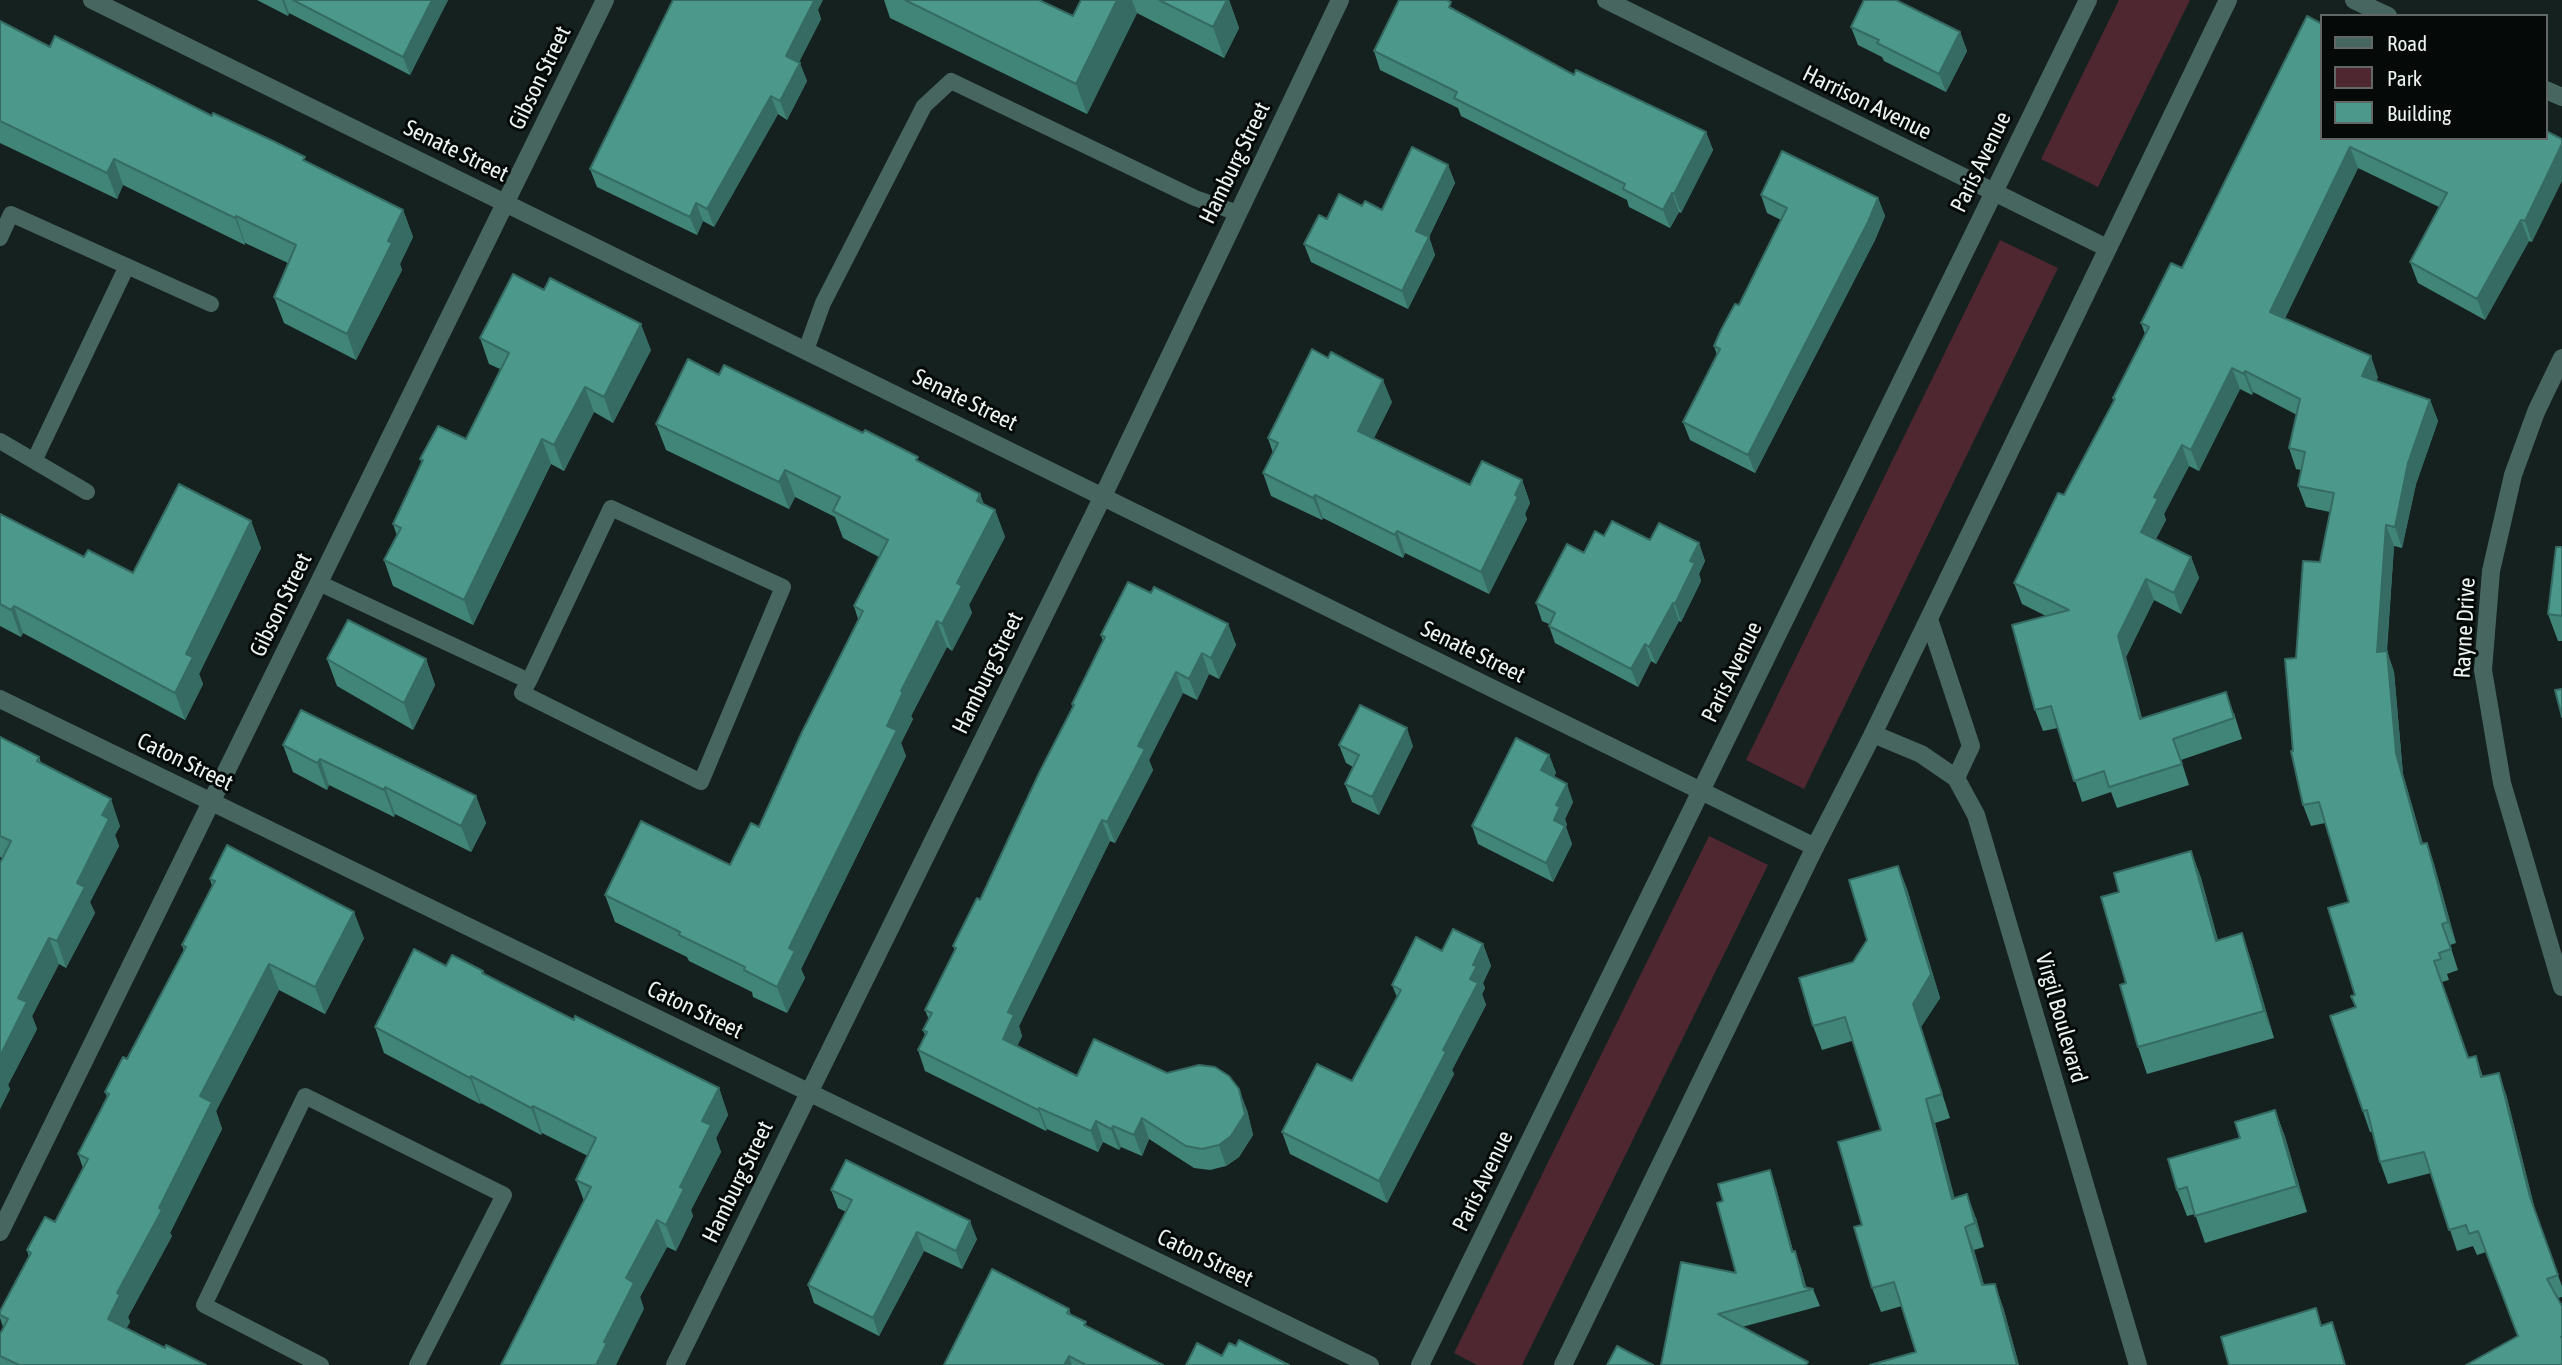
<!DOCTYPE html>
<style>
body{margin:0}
#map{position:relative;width:2562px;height:1365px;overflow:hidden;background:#15211f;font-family:"Asap Condensed",sans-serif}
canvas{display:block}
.legend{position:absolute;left:2320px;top:14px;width:228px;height:126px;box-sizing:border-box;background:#050a09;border:2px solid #616866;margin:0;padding:9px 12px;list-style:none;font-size:21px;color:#ecf4f2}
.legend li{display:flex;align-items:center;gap:14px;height:35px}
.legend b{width:35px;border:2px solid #616866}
</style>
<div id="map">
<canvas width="2562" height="1365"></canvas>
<ul class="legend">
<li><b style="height:9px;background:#486660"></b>Road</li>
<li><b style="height:19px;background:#4e2730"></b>Park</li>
<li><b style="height:19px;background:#4c998c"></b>Building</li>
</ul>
</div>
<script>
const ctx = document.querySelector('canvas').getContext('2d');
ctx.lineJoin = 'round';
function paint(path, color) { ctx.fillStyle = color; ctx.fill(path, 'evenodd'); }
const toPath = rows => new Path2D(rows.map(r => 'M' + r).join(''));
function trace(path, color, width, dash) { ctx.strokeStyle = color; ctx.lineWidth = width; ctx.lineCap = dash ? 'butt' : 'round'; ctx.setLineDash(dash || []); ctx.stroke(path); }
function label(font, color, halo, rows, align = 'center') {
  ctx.font = font + ' "Asap Condensed",sans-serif'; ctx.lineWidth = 6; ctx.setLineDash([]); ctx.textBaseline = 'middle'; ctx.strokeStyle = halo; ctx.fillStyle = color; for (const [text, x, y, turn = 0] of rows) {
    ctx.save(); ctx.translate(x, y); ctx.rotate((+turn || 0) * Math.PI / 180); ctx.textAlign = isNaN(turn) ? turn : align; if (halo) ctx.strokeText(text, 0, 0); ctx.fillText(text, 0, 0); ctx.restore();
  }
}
const green = toPath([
 [2119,0,2190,0,2098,187,2041,159],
 [2000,240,2058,268,1804,789,1746,760],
 [1709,836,1768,865,1522,1365,1477,1365,1454,1353]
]);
const service = toPath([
 [0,238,11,214,211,304],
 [806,350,823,303,924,106,951,81,1195,198,1238,213],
 [0,441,87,492],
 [34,461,127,266],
 [319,583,529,681,611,508,783,587,701,782,522,693,529,681],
 [321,1365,204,1305,305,1096,504,1195,417,1365]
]);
const minor = toPath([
 [92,0,1815,847],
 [2354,0,2388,16],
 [2546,90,2562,97],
 [2562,358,2536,412,2513,475,2491,571,2483,670,2502,783,2562,987],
 [1929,619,1971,746,1956,778],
 [0,699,1370,1365],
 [1873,734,1921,754,1956,778,1976,815,2138,1365],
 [0,1232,605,0],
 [675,1365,1103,496,1340,0]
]);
const tertiary = toPath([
 [1606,0,2107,248],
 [1420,1365,2088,0],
 [1563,1365,1815,847,1873,734,2228,0]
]);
const wall = toPath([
 [257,0,448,0,410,75,289,13,288,16],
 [884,0,1039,0,1073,16,1081,0,1229,0,1239,28,1224,58,1137,13,1087,114,890,18],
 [818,10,821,19,799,62,807,81,787,120,778,114,714,227,703,221,697,235,597,187,590,169],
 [1454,10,1574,75,1706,132,1713,150,1681,213,1679,212,1670,228,1629,207,1627,200,1461,116,1458,108,1380,70,1374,51],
 [2307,16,2546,138,2532,242,2529,241,2485,320,2418,283,2410,262,2439,207,2358,168,2285,318,2378,377,2376,382,2430,400,2438,421,2416,484,2402,548,2394,546,2387,651,2394,672,2403,774,2423,844,2427,843,2434,864,2456,943,2450,945,2458,970,2447,974,2449,980,2442,982,2469,1058,2476,1056,2483,1077,2506,1094,2537,1218,2562,1286,2562,1297,2558,1298,2562,1306,2562,1365,2466,1365,2518,1336,2486,1252,2477,1255,2473,1246,2457,1251,2431,1173,2388,1184,2380,1162,2372,1132,2370,1132,2330,1016,2355,1007,2349,902,2325,823,2311,826,2303,805,2293,751,2296,658,2320,562,2330,512,2306,507,2298,486,2301,470,2296,469,2289,448,2297,415,2253,392,2252,395,2240,389,2199,471,2189,466,2164,514,2166,520,2156,539,2191,557,2199,578,2181,614,2154,600,2126,657,2142,718,2234,713,2242,739,2181,760,2189,785,2117,808,2111,792,2082,802,2058,728,2043,731,2035,710,2046,616,2022,604,2014,583,2064,495,2114,401,2113,398,2145,334,2141,323,2182,268],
 [0,21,50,47,212,116,306,161,403,210,413,237,400,264,402,270,356,360,284,323,274,297,288,263,245,243,245,245,123,185,117,199,0,143],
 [1851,27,1960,32,1967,51,1946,92,1884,61,1882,57,1858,45],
 [1448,165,1455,183,1429,237,1435,255,1408,309,1311,262,1304,244,1327,219,1362,206,1382,210],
 [1761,195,1878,198,1885,216,1875,240,1755,473,1690,440,1683,422,1717,355,1714,346,1739,305,1781,220,1767,213],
 [480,338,651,350,613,423,594,412,564,471,551,464,473,625,393,586,384,560,397,536,393,524,422,463,420,459,466,439,500,369,489,364],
 [719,375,920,462,980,494,984,505,995,510,1005,537,969,605,972,613,952,651,947,647,911,716,913,719,901,743,906,756,801,969,805,978,787,1013,753,997,752,992,689,961,687,957,615,922,605,895,730,865,759,827,858,619,854,606,879,557,843,538,835,517,795,497,789,509,666,450,656,424],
 [1392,402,1374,438,1470,485,1522,480,1530,503,1525,514,1527,519,1489,594,1405,553,1403,558,1323,518,1322,520,1271,496,1263,473,1273,453,1268,438],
 [0,514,84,557,133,573,251,521,261,548,199,674,203,684,185,720,23,633,21,637,0,626],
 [1604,536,1650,540,1699,543,1705,561,1699,574,1701,581,1681,622,1679,621,1656,664,1651,661,1638,687,1555,643,1549,626,1549,624,1542,621,1536,603,1584,553],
 [2562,547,2562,641,2558,641,2548,614],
 [1151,593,1228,624,1236,645,1219,679,1209,674,1197,700,1183,693,1149,760,1153,770,1115,843,1110,841,1019,1026,1022,1036,1017,1046,1077,1076,1247,1110,1253,1135,1239,1157,1226,1166,1210,1170,1194,1168,1149,1139,1142,1156,1121,1147,1119,1150,1103,1142,1098,1152,1047,1129,1046,1131,925,1071,918,1050,925,1035,923,1030,929,1020,925,1010,955,951,953,946,980,900,1073,707,1072,704,1103,641,1101,635],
 [327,659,426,659,435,685,413,730,337,686],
 [0,737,39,757,41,763,120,826,115,835,119,846,90,902,95,913,66,968,59,964,32,1016,37,1029,8,1085,10,1089,0,1109,0,863,2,858,0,857],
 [283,745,476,796,486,823,471,852,395,814,394,817,329,785,327,790,293,772],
 [1339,745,1413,746,1379,815,1352,802,1345,784,1353,767,1346,763],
 [1549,755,1556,773,1553,777,1573,802,1565,819,1567,825,1566,827,1572,844,1553,882,1478,844,1472,826],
 [2191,851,2201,878,2218,940,2251,960,2274,1038,2147,1074,2138,1047,2126,983,2119,892],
 [1898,866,1907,889,1940,998,1921,1027,1950,1118,1935,1123,1954,1198,1976,1218,1984,1247,1974,1250,1984,1285,2003,1307,2019,1365,1870,1365,1916,1352,1902,1306,1881,1312,1872,1288,1862,1225,1881,1130,1852,1041,1822,1050,1813,1026,1867,940],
 [210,879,364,938,325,1014,279,990,216,1111,222,1129,170,1233,172,1236,128,1317,130,1322,126,1329,165,1348,206,1365,0,1365,0,1334,3,1327,0,1318,0,1311,29,1257,27,1250,55,1222,83,1168,78,1154,107,1097,105,1092,127,1059,184,951,182,945,212,886],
 [1483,944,1491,966,1483,983,1485,988,1482,994,1486,1005,1452,1070,1454,1074,1387,1203,1290,1154,1282,1132,1352,1081,1397,997,1392,985,1442,951],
 [446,966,483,971,484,974,574,1020,719,1088,728,1115,716,1138,721,1152,691,1210,693,1216,676,1251,667,1247,640,1297,644,1309,584,1201,576,1180,588,1156,542,1133,541,1135,481,1103,480,1104,384,1053,375,1027],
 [2275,1110,2285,1137,2307,1212,2205,1243,2195,1214,2187,1216,2177,1190],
 [1776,1188,1793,1251,1801,1268,1806,1287,1813,1289,1820,1306,1742,1327,1661,1365,1736,1273],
 [831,1190,977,1239,962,1269,924,1251,879,1336,814,1303,808,1285,846,1212,838,1208],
 [1069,1309,1071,1315,1087,1327,1163,1365,944,1365]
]);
const shadedWall = toPath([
 [282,0,284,0,289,13,288,16],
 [432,0,448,0,410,75,403,57],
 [809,0,823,0,818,10,821,19,793,74,786,56],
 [1117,0,1132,0,1137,13,1087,114,1076,84],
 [1227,0,1229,0,1239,28,1224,58,1213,27],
 [1960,32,1967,51,1946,92,1939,74],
 [800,63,807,81,787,120,780,101],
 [771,96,778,114,714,227,707,209],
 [1706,132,1713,150,1681,213,1674,194],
 [2562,144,2562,181,2532,242,2525,221],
 [2350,147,2358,168,2278,333,2270,312],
 [114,159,123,185,117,199,107,173],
 [1448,165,1455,183,1429,237,1435,255,1408,309,1402,291,1416,231],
 [1672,193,1679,212,1670,228,1663,210],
 [1878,198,1885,216,1875,240,1755,473,1748,455],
 [696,203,703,221,697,235,690,217],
 [403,210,413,237,400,264,402,270,356,360,347,334,388,241],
 [236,216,245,243,245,245,235,218],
 [2521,220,2529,241,2485,320,2477,299],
 [641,324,651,350,613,423,604,397],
 [2371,356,2378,377,2369,397,2362,376],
 [2232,368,2240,389,2199,471,2191,450],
 [2245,371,2253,392,2252,395,2244,374],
 [1383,380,1392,402,1366,454,1358,431],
 [585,387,594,412,564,471,554,445],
 [2430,400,2438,421,2416,484,2402,548,2395,527,2408,463],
 [542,439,551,464,473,625,464,600],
 [2182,445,2189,466,2164,514,2166,520,2148,553,2141,532,2154,497],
 [785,470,795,497,789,509,779,482],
 [1522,480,1530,503,1525,514,1527,519,1489,594,1481,572],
 [980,494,990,520,995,510,1005,537,969,605,972,613,952,651,942,624,957,583,977,501],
 [1315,495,1323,518,1322,520,1313,498],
 [251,521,261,548,199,674,203,684,185,720,175,693,186,654],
 [2386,525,2394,546,2385,673,2377,652],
 [1397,531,1405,553,1403,558,1395,535],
 [1699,543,1705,561,1699,574,1701,581,1681,622,1675,604,1690,561],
 [2191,557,2199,578,2181,614,2174,593],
 [2146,579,2154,600,2126,657,2147,740,2140,719,2118,636],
 [1673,603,1679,621,1656,664,1649,647],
 [14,606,23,633,21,637,11,610],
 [937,621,947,647,911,716,913,719,901,743,906,756,801,969,805,978,787,1013,777,987,789,948,887,726,901,691],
 [1228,624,1236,645,1219,679,1211,658],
 [1645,644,1651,661,1638,687,1631,669],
 [2387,651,2394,672,2403,774,2429,865,2421,844,2396,753],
 [1202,653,1209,674,1197,700,1189,679],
 [426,659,435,685,413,730,404,703],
 [1176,672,1183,693,1149,760,1153,770,1115,843,1107,822,1138,746],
 [1407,728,1413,746,1379,815,1372,797],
 [1549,755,1556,773,1547,789,1541,770],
 [320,759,329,785,327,790,317,763],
 [1567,784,1573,802,1565,819,1567,825,1566,827,1572,844,1553,882,1546,863,1556,805],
 [385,787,395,814,394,817,384,790],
 [476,796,486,823,471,852,461,826],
 [111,799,120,826,115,835,119,846,90,902,95,913,66,968,57,941,77,883,102,815],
 [1102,820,1110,841,1019,1026,1022,1036,1011,1060,1003,1039,1008,1012],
 [2427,843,2434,864,2456,943,2448,922],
 [2191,851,2201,878,2225,967,2216,941],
 [1898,866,1907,889,1940,998,1921,1027,1950,1118,1913,1004],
 [354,912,364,938,325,1014,315,987],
 [2242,933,2251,960,2274,1038,2264,1011],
 [49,938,59,964,32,1016,37,1029,8,1085,10,1089,0,1109,0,1056,18,998],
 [1483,944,1491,966,1483,983,1485,988,1482,994,1486,1005,1452,1070,1454,1074,1387,1203,1379,1181,1443,1050,1470,979,1473,965],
 [269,964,279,990,216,1111,222,1129,170,1233,172,1236,128,1317,130,1322,117,1346,108,1319,117,1293,159,1208,200,1096],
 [2499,1073,2506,1094,2537,1218,2562,1287,2530,1197],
 [471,1076,481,1103,480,1104,470,1078],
 [719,1088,728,1115,716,1138,721,1152,691,1210,693,1216,676,1251,666,1225,702,1121],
 [1239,1089,1247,1110,1253,1135,1239,1157,1226,1166,1219,1145],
 [1926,1099,1935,1123,1961,1222,1952,1199],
 [533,1106,542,1133,541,1135,531,1108],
 [1039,1108,1047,1129,1046,1131,1038,1110],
 [2275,1110,2285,1137,2307,1212,2297,1186],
 [1142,1118,1149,1139,1142,1156,1134,1135],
 [1096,1121,1103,1142,1098,1152,1091,1131],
 [1113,1126,1121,1147,1119,1150,1111,1129],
 [1770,1170,1776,1188,1798,1269,1792,1252],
 [1967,1194,1976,1218,1984,1247,1975,1223],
 [657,1220,667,1247,640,1297,644,1309,616,1365,596,1365,626,1278],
 [970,1221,977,1239,962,1269,956,1251],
 [1965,1227,1974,1250,1991,1309,1982,1285],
 [917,1232,924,1251,879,1336,873,1318],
 [1795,1251,1801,1268,1807,1290,1806,1291],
 [1995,1284,2003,1307,2019,1365,2017,1365],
 [2332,1322,2340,1345,2346,1365,2345,1365],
 [1069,1356,1072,1365,1064,1365]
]);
const building = toPath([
 [293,0,432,0,403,57,293,0],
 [673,0,813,0,814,1,786,56,800,63,780,101,771,96,707,209,696,203,690,217,590,169,673,0],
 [905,0,1039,0,1073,16,1081,0,1117,0,1076,84,905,0],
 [1159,0,1227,0,1213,27,1159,0],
 [1399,0,1446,0,1451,2,1449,7,1574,75,1576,70,1706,132,1674,194,1672,193,1663,210,1623,189,1625,184,1454,98,1457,92,1374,51,1399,0],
 [1864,0,1896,0,1960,32,1939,74,1877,43,1879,40,1851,27,1864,0],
 [2307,16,2322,24,2322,138,2546,138,2546,131,2562,139,2562,144,2525,221,2521,220,2477,299,2410,262,2447,193,2350,147,2270,312,2371,356,2362,376,2430,400,2408,463,2395,527,2386,525,2377,652,2387,651,2396,753,2421,844,2427,843,2448,922,2442,924,2451,949,2439,953,2441,959,2434,961,2468,1058,2476,1056,2481,1077,2499,1073,2530,1197,2558,1275,2547,1279,2562,1306,2562,1336,2561,1337,2562,1338,2562,1364,2560,1365,2466,1365,2518,1336,2478,1231,2469,1234,2466,1225,2449,1230,2424,1152,2380,1162,2367,1110,2363,1111,2330,1016,2356,1007,2351,996,2355,995,2328,908,2349,902,2319,802,2303,805,2291,751,2293,751,2285,659,2296,658,2303,561,2320,562,2334,493,2298,486,2305,452,2289,448,2300,399,2245,371,2244,374,2232,368,2191,450,2182,445,2154,497,2158,499,2141,532,2191,557,2174,593,2146,579,2118,636,2140,719,2226,692,2234,718,2173,739,2182,764,2109,787,2104,771,2074,781,2051,706,2035,710,2012,625,2069,610,2014,583,2058,493,2064,495,2115,399,2113,398,2149,327,2141,323,2171,263,2182,268,2307,16],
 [0,21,50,47,55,36,212,116,213,113,273,141,305,157,303,160,403,210,388,241,392,243,347,334,274,297,296,245,236,216,235,218,114,159,107,173,0,121,0,21],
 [1412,147,1448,165,1416,231,1429,237,1402,291,1304,244,1319,215,1327,219,1339,194,1362,206,1365,201,1382,210,1412,147],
 [1782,151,1878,198,1868,222,1748,455,1683,422,1720,349,1714,346,1721,330,1735,304,1739,305,1787,208,1761,195,1782,151],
 [513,274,544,290,550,278,641,324,604,397,585,387,554,445,542,439,464,600,384,560,401,528,393,524,423,460,420,459,438,426,466,439,509,353,480,338,513,274],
 [1312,349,1328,358,1331,352,1383,380,1358,431,1470,485,1482,461,1522,480,1515,495,1518,497,1481,572,1397,531,1395,535,1315,495,1313,498,1263,473,1278,443,1268,438,1312,349],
 [688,359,719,375,724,365,863,433,865,430,918,457,916,460,980,494,977,501,995,510,957,583,962,586,942,624,937,621,901,691,903,692,887,726,897,730,789,948,795,951,777,987,744,970,745,967,679,935,680,932,605,895,641,821,730,865,751,823,759,827,802,732,863,611,854,606,888,540,833,511,840,497,785,470,779,482,656,424,688,359],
 [179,484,251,521,186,654,193,657,175,693,14,606,11,610,0,604,0,514,84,557,88,550,133,573,179,484],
 [1612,521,1650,540,1659,523,1699,543,1690,561,1695,563,1675,604,1673,603,1649,647,1645,644,1631,669,1549,626,1555,613,1536,603,1567,544,1584,553,1595,531,1604,536,1612,521],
 [2556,547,2562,547,2562,616,2548,614,2556,547],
 [1128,582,1151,593,1154,587,1228,624,1211,658,1202,653,1189,679,1176,672,1138,746,1145,749,1107,822,1102,820,1008,1012,1014,1015,1003,1039,1077,1076,1094,1039,1167,1073,1199,1065,1215,1067,1229,1076,1239,1089,1245,1114,1231,1136,1219,1145,1202,1149,1186,1146,1142,1118,1134,1135,1113,1126,1111,1129,1096,1121,1091,1131,1039,1108,1038,1110,918,1050,927,1032,923,1030,932,1013,925,1010,956,948,953,946,977,898,980,900,1040,771,1074,705,1072,704,1105,637,1101,635,1128,582],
 [348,620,426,659,404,703,327,659,348,620],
 [2562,689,2562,717,2555,690,2562,689],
 [1360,705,1407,728,1372,797,1345,784,1359,755,1339,745,1360,705],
 [301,710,476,796,461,826,385,787,384,790,320,759,317,763,283,745,301,710],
 [0,737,39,757,37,761,111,799,102,815,109,819,77,883,85,887,57,941,49,938,18,998,27,1002,0,1056,0,863,11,841,0,836,0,737],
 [1516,738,1549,755,1541,770,1567,784,1556,805,1560,807,1554,820,1565,826,1546,863,1472,826,1516,738],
 [227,845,354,912,315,987,269,964,200,1096,212,1102,159,1208,162,1210,117,1293,120,1295,108,1319,165,1348,166,1345,206,1365,19,1365,0,1356,0,1334,8,1319,0,1315,0,1311,31,1253,27,1250,45,1217,55,1222,88,1159,78,1154,109,1094,105,1092,123,1057,127,1059,186,947,182,945,215,881,210,879,227,845],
 [2191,851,2216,941,2242,933,2264,1011,2138,1047,2120,985,2126,983,2101,897,2119,892,2114,873,2191,851],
 [1898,866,1931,974,1913,1004,1942,1094,1926,1099,1952,1199,1967,1194,1975,1223,1965,1227,1982,1285,1995,1284,2017,1365,1870,1365,1916,1352,1894,1282,1872,1288,1854,1227,1862,1225,1838,1142,1881,1130,1845,1017,1813,1026,1799,978,1853,962,1867,940,1849,880,1898,866],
 [1453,929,1483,944,1473,965,1477,966,1470,979,1478,983,1443,1050,1446,1052,1379,1181,1282,1132,1317,1064,1352,1081,1401,990,1392,985,1416,937,1442,951,1453,929],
 [414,949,446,966,452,955,483,971,482,973,574,1020,575,1016,719,1088,702,1121,711,1125,680,1187,684,1189,666,1225,657,1220,626,1278,634,1283,604,1342,607,1343,596,1365,501,1365,591,1187,576,1180,596,1138,533,1106,531,1108,471,1076,470,1078,375,1027,414,949],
 [2275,1110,2297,1186,2195,1216,2187,1187,2177,1190,2168,1159,2240,1138,2235,1122,2275,1110],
 [846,1160,970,1221,956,1251,917,1232,873,1318,808,1285,852,1200,831,1190,846,1160],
 [1770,1170,1792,1252,1795,1251,1804,1287,1813,1289,1718,1314,1808,1362,1806,1365,1661,1365,1681,1262,1736,1273,1717,1203,1723,1201,1718,1184,1770,1170],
 [992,1269,1069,1309,1067,1313,1086,1322,1084,1325,1163,1365,1086,1365,1069,1356,1064,1365,944,1365,992,1269],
 [2316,1308,2321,1326,2332,1322,2345,1365,2229,1365,2221,1337,2316,1308],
 [1239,1340,1289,1365,1186,1365,1197,1343,1222,1356,1229,1343,1236,1346,1239,1340],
 [1617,1346,1653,1365,1607,1365,1617,1346]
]);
const streetNames = [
 ["Gibson Street",540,78,-64],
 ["Harrison Avenue",1867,103,26],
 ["Senate Street",456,151,26],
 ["Paris Avenue",1981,162,-64],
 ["Hamburg Street",1235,163,-64],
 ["Senate Street",965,400,26],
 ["Gibson Street",281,605,-64],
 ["Rayne Drive",2465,628,-87],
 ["Senate Street",1473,652,26],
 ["Paris Avenue",1732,672,-64],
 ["Hamburg Street",988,673,-64],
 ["Caton Street",185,762,26],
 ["Caton Street",695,1010,26],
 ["Virgil Boulevard",2061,1018,74],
 ["Paris Avenue",1483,1181,-64],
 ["Hamburg Street",738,1182,-64],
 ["Caton Street",1205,1258,26]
];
paint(green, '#4e2730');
trace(service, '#486660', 16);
trace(minor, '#486660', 18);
trace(tertiary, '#486660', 18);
paint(wall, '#418478');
paint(shadedWall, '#356b62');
paint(building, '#4c998c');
trace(building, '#356b62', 2);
label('23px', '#ecf4f2', '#050a09', streetNames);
</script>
